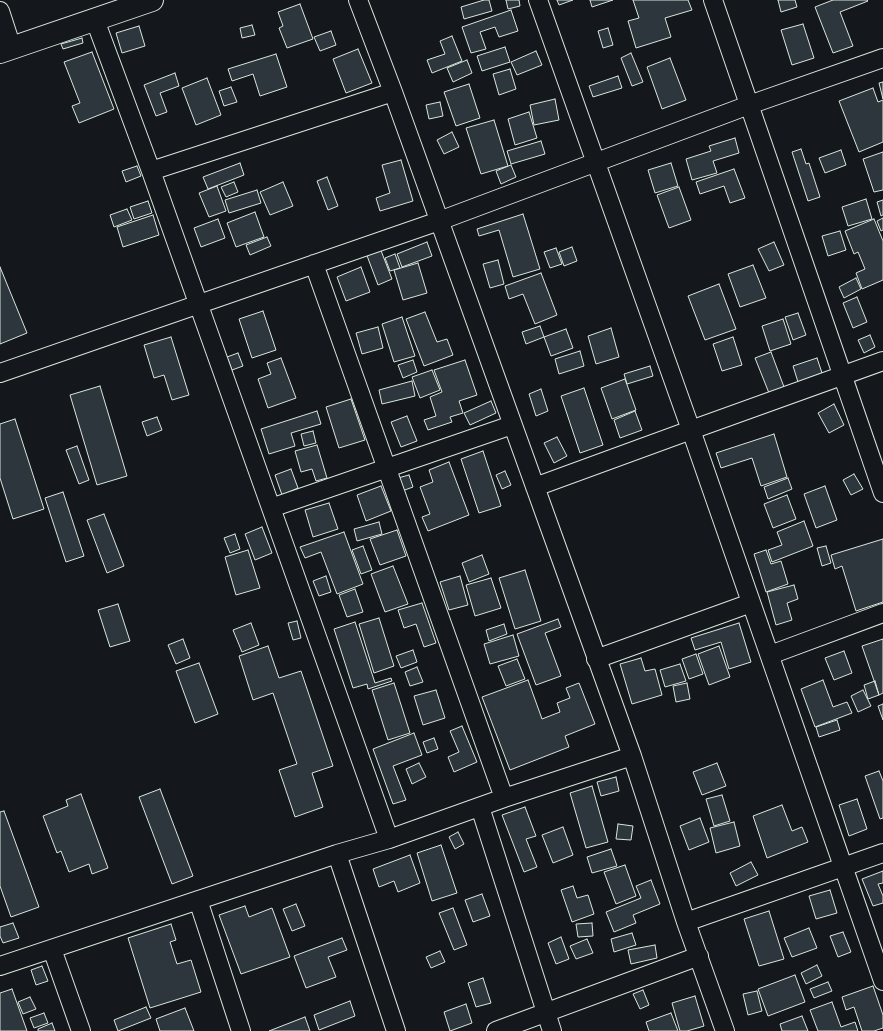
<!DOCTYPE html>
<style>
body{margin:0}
canvas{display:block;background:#14181c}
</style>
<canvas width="883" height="1031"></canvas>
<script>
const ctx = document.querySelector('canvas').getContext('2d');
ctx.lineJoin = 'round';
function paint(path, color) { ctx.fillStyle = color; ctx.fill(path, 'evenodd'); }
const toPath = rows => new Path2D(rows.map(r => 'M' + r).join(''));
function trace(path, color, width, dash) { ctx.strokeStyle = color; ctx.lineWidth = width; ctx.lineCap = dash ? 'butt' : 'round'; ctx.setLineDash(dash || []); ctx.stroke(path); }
const building = toPath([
 [484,0,489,0,492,11,464,19,461,7,484,0],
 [506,0,519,0,520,6,508,9,506,0],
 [557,0,573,0,559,5,557,0],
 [590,0,613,0,592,7,590,0],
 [633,0,688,0,692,10,665,18,671,37,636,48,628,21,639,18,633,0],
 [778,0,795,0,797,7,781,12,778,0],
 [833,0,867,0,868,1,840,12,853,46,833,53,815,7,833,0],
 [300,4,313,39,287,48,279,28,283,26,278,12,300,4],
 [511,10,518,31,499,37,495,27,480,32,486,49,471,53,462,27,511,10],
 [803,24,814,58,792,65,781,30,803,24],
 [252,25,255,35,242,38,240,28,252,25],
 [139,26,145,46,122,53,116,33,139,26],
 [608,28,613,45,603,48,598,31,608,28],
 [331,31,336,45,320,51,314,37,331,31],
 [452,36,462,61,432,73,427,60,445,54,440,41,452,36],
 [82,38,83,43,63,49,61,44,82,38],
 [505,47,510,62,482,71,477,56,505,47],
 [358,49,372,83,346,93,333,59,358,49],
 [536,51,542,65,517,75,511,62,536,51],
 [92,52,114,109,79,123,72,106,80,103,64,62,92,52],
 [631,53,643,82,632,86,621,58,631,53],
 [276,54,287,87,260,96,253,74,232,81,228,69,276,54],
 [670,58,686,100,662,109,647,67,670,58],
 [467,60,472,73,453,82,447,68,467,60],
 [510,69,516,89,499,95,493,74,510,69],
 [175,73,179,86,160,93,167,112,156,116,144,85,175,73],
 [618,76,622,88,593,97,589,86,618,76],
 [207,78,221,115,196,125,182,88,207,78],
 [883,82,883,99,879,83,883,82],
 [469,84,480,118,456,126,444,92,469,84],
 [231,87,237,102,224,106,219,91,231,87],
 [873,88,878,102,883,100,883,142,859,152,839,101,873,88],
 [555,99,559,120,534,125,530,105,555,99],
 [440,102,443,116,429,119,426,105,440,102],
 [529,112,537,138,515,145,508,119,529,112],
 [494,120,508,166,481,174,466,128,494,120],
 [452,132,459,147,444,154,437,140,452,132],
 [735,138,739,153,713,161,717,173,692,180,686,159,711,151,709,146,735,138],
 [541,141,545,154,511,164,507,151,541,141],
 [801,149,806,164,809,163,820,197,808,201,792,152,801,149],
 [841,150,846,165,825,173,819,158,841,150],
 [883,152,883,190,874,192,863,159,883,152],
 [401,160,413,201,380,211,376,198,390,193,382,165,401,160],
 [240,163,244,175,208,189,203,177,240,163],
 [671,163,678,186,655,193,648,170,671,163],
 [511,165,516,177,501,184,496,171,511,165],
 [137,166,141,176,126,182,122,171,137,166],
 [734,169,745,198,730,203,724,186,700,194,696,182,734,169],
 [327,177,338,206,328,210,317,181,327,177],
 [234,182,238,192,226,197,221,187,234,182],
 [283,182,293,206,270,215,260,192,283,182],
 [217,186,226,211,209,217,199,193,217,186],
 [679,187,691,220,669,228,657,195,679,187],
 [257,190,261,203,229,213,225,200,257,190],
 [866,199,872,219,848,226,842,207,866,199],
 [883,200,883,215,881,216,877,202,883,200],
 [148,201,152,213,134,219,130,207,148,201],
 [127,209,132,220,114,227,110,215,127,209],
 [255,212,264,237,236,247,227,223,255,212],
 [523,214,540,269,513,277,499,230,479,236,477,229,523,214],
 [153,215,159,235,123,247,117,227,153,215],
 [883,218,883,230,881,231,877,221,883,218],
 [218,219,225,238,201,247,194,228,218,219],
 [874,219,883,241,883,280,862,289,856,273,865,269,858,252,854,254,845,231,874,219],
 [840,231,846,250,828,256,822,236,840,231],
 [267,237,271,246,250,255,246,245,267,237],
 [427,242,432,256,402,267,397,254,427,242],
 [774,242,784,265,769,271,758,249,774,242],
 [572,247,577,261,564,266,559,252,572,247],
 [380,248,392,279,378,285,366,253,380,248],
 [556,248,562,264,550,268,544,252,556,248],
 [395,254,400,268,390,271,385,258,395,254],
 [498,260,504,284,490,288,483,264,498,260],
 [418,263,427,293,403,300,394,270,418,263],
 [753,265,766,298,740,307,728,274,753,265],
 [0,267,27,333,0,344,0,267],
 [361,267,370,292,346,301,337,277,361,267],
 [541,273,557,315,535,324,523,294,509,299,505,286,541,273],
 [856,278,861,289,844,298,839,287,856,278],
 [719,284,736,329,705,340,688,296,719,284],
 [857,297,867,322,853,328,843,303,857,297],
 [263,311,276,350,252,358,239,319,263,311],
 [425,312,437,342,447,339,453,355,424,366,406,319,425,312],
 [798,313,806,335,793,340,785,317,798,313],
 [402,317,415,356,394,362,382,324,402,317],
 [783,319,791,344,770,351,762,326,783,319],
 [540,326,544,337,526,344,522,332,540,326],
 [378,327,383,348,362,354,356,333,378,327],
 [611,328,619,357,596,364,588,336,611,328],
 [566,329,573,348,551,356,544,337,566,329],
 [870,335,875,347,864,353,858,340,870,335],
 [171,337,189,395,172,400,164,375,154,378,144,345,171,337],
 [733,337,742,365,722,371,713,344,733,337],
 [580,351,584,366,559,374,555,359,580,351],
 [771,352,784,387,769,393,755,358,771,352],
 [238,353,243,366,232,370,227,357,238,353],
 [281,358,296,398,268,408,258,379,271,374,267,363,281,358],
 [817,358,822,373,798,382,793,366,817,358],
 [413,360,417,372,403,378,398,365,413,360],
 [465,360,477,395,459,401,463,413,450,417,452,422,428,430,424,420,436,416,430,397,442,392,434,370,465,360],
 [650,366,653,376,627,384,624,374,650,366],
 [432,370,440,390,420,398,412,377,432,370],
 [625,379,636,410,612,419,601,388,625,379],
 [412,381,415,396,382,404,379,390,412,381],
 [100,386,127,476,97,485,70,395,100,386],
 [584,388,603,445,580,453,561,396,584,388],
 [541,389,548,411,536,416,529,394,541,389],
 [351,399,365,440,339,448,326,407,351,399],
 [491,401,496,413,470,425,464,413,491,401],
 [834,404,844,425,829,433,818,413,834,404],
 [317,411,321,424,291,433,295,446,269,454,261,429,317,411],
 [635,411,642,430,620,438,614,420,635,411],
 [407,416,417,441,401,447,391,422,407,416],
 [157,417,162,430,147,436,142,422,157,417],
 [15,419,44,509,13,519,0,478,0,424,15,419],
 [313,431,316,443,304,446,301,434,313,431],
 [774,434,787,477,761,486,752,458,721,468,716,453,774,434],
 [557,437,567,456,554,463,544,443,557,437],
 [317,445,327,478,316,481,312,469,301,472,295,451,317,445],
 [77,446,89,480,79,484,66,450,77,446],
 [483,451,501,506,479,513,461,459,483,451],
 [449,462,469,515,428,531,422,517,430,514,420,487,433,482,429,470,449,462],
 [291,469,298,488,282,495,275,475,291,469],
 [505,471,511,485,502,489,496,475,505,471],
 [854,474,863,489,851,495,843,480,854,474],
 [409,475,413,487,402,491,398,478,409,475],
 [788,478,792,489,768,499,764,487,788,478],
 [381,486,391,511,366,521,357,495,381,486],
 [825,486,837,520,816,528,804,494,825,486],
 [63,492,84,556,66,562,45,498,63,492],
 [787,495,796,519,773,528,764,504,787,495],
 [329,503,338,529,313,537,305,510,329,503],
 [104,514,124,566,107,573,87,520,104,514],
 [804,521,813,546,772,562,768,550,782,545,777,532,804,521],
 [379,522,382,534,357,541,354,529,379,522],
 [262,527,272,553,255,560,245,534,262,527],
 [397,530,406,556,380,565,370,539,397,530],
 [344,532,363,584,337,594,321,552,305,558,300,547,344,532],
 [235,534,240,549,230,553,224,538,235,534],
 [883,539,883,602,856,611,842,566,835,569,831,555,883,539],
 [363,546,372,570,361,574,352,550,363,546],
 [826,546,831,563,822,566,817,548,826,546],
 [248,550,260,588,236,595,225,557,248,550],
 [766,550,771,564,781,561,788,584,766,592,754,554,766,550],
 [482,555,489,574,469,582,462,563,482,555],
 [393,566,408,604,385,612,371,574,393,566],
 [525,570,541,621,515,629,499,578,525,570],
 [326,576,331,592,319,596,313,581,326,576],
 [460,576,468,605,449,610,440,582,460,576],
 [491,578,501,608,475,616,466,585,491,578],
 [794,585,798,599,787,603,792,620,776,625,767,592,794,585],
 [355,589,363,612,347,617,339,595,355,589],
 [422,603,436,643,424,647,416,624,404,628,398,610,422,603],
 [118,604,130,641,110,647,98,610,118,604],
 [379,618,394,666,374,673,359,624,379,618],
 [558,619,561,627,545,633,561,676,536,685,517,634,558,619],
 [297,621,301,638,293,640,288,623,297,621],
 [355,622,375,683,391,678,392,681,368,689,367,684,353,688,334,629,355,622],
 [251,623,259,645,242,652,233,630,251,623],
 [739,623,751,662,729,669,721,642,695,650,691,638,739,623],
 [504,624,507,634,489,641,486,630,504,624],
 [513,635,519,656,490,664,484,644,513,635],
 [183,639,190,658,176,664,168,645,183,639],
 [883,639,883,693,879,695,862,646,883,639],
 [268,646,279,678,301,671,333,766,312,773,323,807,295,817,279,770,297,764,273,693,253,700,239,656,268,646],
 [719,646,730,677,709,685,698,654,719,646],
 [413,650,417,662,401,668,396,656,413,650],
 [844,651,852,673,834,680,825,658,844,651],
 [696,654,703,674,689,679,682,659,696,654],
 [641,658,645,671,655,669,662,695,632,704,620,664,641,658],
 [517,659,525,679,506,686,498,666,517,659],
 [199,663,218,714,195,723,176,671,199,663],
 [680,664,686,681,665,687,660,670,680,664],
 [417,667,423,682,410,686,405,672,417,667],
 [528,680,542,719,560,712,557,703,570,698,566,688,579,683,595,724,565,736,569,747,510,770,482,697,528,680],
 [823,680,833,707,847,702,852,713,815,727,801,689,823,680],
 [875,681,879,695,868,699,864,685,875,681],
 [394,683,410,733,388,740,372,690,394,683],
 [687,683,690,699,676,702,673,686,687,683],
 [436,690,445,718,423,725,414,696,436,690],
 [863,690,871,706,858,712,851,696,863,690],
 [883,704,883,720,878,706,883,704],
 [837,720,840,730,819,737,816,727,837,720],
 [462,726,477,762,454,772,448,757,459,752,450,731,462,726],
 [414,733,422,755,393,766,406,800,393,804,373,749,414,733],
 [434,738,438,749,427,753,423,742,434,738],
 [419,763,426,777,412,784,406,769,419,763],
 [717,763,726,786,702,795,693,772,717,763],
 [879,771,883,781,883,818,880,819,865,776,879,771],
 [616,777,619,791,601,796,597,782,616,777],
 [592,786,608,842,586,848,570,793,592,786],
 [160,789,193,876,172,884,139,797,160,789],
 [81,794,108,868,92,874,89,864,69,872,61,851,57,853,43,816,68,806,66,800,81,794],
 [722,795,730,821,714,826,706,799,722,795],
 [857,799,867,829,849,836,839,805,857,799],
 [782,805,792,831,802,827,808,842,767,858,753,816,782,805],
 [525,807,536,836,526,839,537,867,524,872,502,815,525,807],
 [4,811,39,907,11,917,0,886,0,812,4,811],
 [700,818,709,842,689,850,680,826,700,818],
 [734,822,740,846,716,853,710,828,734,822],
 [618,824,633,826,631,840,616,839,618,824],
 [563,827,573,855,553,863,542,835,563,827],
 [458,832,464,844,455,849,449,837,458,832],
 [441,845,457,893,432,901,417,853,441,845],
 [611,849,617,866,592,873,587,857,611,849],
 [410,855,420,883,398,892,394,881,379,887,373,869,410,855],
 [751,862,758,875,736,886,730,873,751,862],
 [625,865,636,896,616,904,604,872,625,865],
 [883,871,883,883,878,884,883,896,883,903,873,906,862,879,883,871],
 [651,880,660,904,633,915,636,923,614,932,606,912,641,898,636,886,651,880],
 [573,886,577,898,588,895,594,914,572,922,561,890,573,886],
 [830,890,837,913,816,919,809,896,830,890],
 [482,894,490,916,473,922,465,900,482,894],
 [296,904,305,926,292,931,283,909,296,904],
 [245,906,249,917,272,908,290,957,241,974,219,915,245,906],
 [453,908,467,945,454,950,439,913,453,908],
 [769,911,784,959,759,966,744,919,769,911],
 [13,923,19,938,3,943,0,936,0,927,13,923],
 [592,923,593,936,578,937,576,924,592,923],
 [171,924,176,940,170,942,177,964,191,960,201,992,150,1008,128,938,171,924],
 [809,928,817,948,792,957,784,938,809,928],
 [843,932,851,952,838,957,830,936,843,932],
 [632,933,636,945,614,952,611,939,632,933],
 [561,937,569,959,556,964,548,943,561,937],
 [342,938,347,950,328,957,336,977,306,988,294,956,342,938],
 [587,939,593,953,576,959,570,946,587,939],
 [655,945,657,958,631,964,628,950,655,945],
 [440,951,445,962,431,968,426,957,440,951],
 [817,965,822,976,806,984,801,973,817,965],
 [42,966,48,981,36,985,31,970,42,966],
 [795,975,805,1002,768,1016,758,989,795,975],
 [483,978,491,1003,476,1007,468,983,483,978],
 [828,982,832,991,814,998,810,989,828,982],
 [873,986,883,1015,883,1028,874,1031,862,1031,854,1007,846,1010,842,997,873,986],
 [12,989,27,1031,0,1031,0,993,12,989],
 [643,990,649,1005,640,1009,633,994,643,990],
 [757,991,762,1011,748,1015,743,994,757,991],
 [695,996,704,1026,687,1031,680,1031,672,1003,695,996],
 [30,997,36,1009,23,1014,18,1002,30,997],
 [350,1001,355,1016,319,1030,314,1015,350,1001],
 [832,1002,841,1027,855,1022,858,1031,818,1031,810,1010,832,1002],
 [466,1004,472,1023,450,1031,444,1012,466,1004],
 [146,1007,151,1018,118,1031,114,1020,146,1007],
 [185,1008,194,1031,160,1031,156,1019,185,1008],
 [44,1013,48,1023,34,1028,30,1018,44,1013],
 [671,1013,678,1031,649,1031,646,1022,671,1013],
 [802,1016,808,1031,782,1031,780,1024,802,1016],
 [305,1017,310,1031,269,1031,305,1017],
 [52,1023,55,1031,38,1031,38,1029,52,1023]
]);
const minor = toPath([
 [358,0,393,92,632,756,686,922,725,1031],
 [538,0,691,430,883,981],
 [713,0,883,493],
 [0,11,12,48],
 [95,20,151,171,389,839],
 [151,171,393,92],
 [314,264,504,798],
 [0,373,439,221,749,105,883,58],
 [535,487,691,430,883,361],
 [271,508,512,425],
 [770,655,883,613],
 [596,659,751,603],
 [480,807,552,1031],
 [337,854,396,1031],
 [198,900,241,1031],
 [686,922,883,853],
 [52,949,81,1031],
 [0,966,337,854,389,839,504,798,632,756],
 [496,1031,699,956]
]);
const tertiary = toPath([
 [0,52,152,0]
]);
paint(building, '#2c363c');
trace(building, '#d8e6dc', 1);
trace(minor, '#d8e6dc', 20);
trace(tertiary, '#d8e6dc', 24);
trace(minor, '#14181c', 18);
trace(tertiary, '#14181c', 22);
</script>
